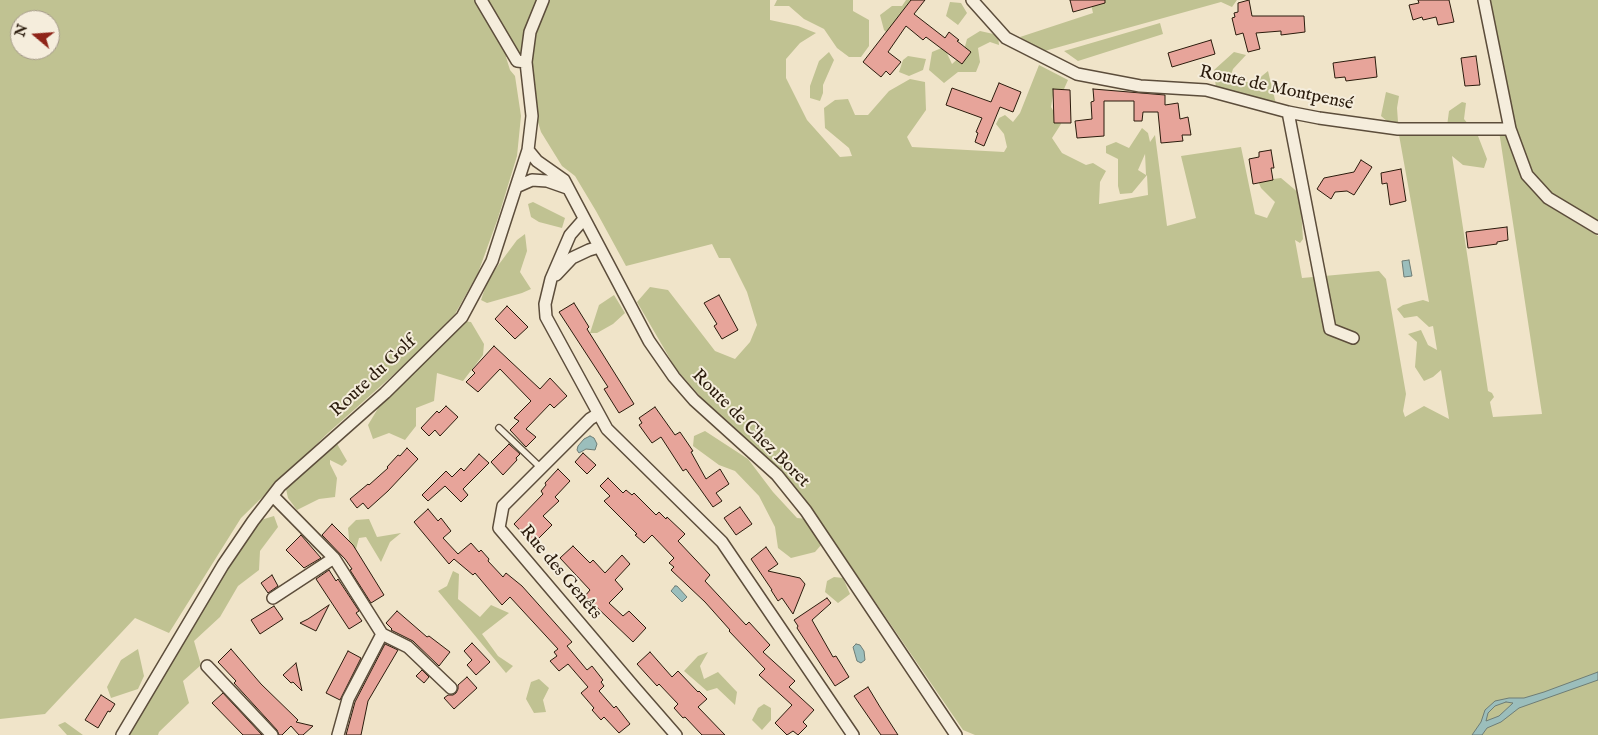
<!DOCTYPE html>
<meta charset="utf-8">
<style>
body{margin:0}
#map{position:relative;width:1598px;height:735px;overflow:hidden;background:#f0e4c9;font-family:"IM FELL English",serif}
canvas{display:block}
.north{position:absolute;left:10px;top:10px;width:50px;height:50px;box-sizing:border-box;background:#f5eddc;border:1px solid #a49989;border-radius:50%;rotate:288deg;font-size:14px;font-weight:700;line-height:20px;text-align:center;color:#2a1b0c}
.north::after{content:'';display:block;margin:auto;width:18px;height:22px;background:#8f2418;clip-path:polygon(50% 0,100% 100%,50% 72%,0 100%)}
</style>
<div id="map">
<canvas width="1598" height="735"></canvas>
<div class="north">N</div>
</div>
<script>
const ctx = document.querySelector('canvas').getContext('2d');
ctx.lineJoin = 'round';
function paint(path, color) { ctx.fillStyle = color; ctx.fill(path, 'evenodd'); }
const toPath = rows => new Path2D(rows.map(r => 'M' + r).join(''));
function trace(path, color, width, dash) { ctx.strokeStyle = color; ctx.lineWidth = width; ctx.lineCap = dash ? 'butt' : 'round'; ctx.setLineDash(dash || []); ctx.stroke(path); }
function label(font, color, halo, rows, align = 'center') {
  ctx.font = font + ' "IM FELL English",serif'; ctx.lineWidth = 4; ctx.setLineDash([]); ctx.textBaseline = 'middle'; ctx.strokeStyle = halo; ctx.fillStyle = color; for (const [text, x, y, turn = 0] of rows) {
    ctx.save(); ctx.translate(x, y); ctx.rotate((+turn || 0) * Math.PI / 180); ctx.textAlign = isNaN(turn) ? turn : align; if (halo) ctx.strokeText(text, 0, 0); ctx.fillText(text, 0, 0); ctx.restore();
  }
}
const green = toPath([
 [0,0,770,0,770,20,798,26,816,33,800,43,786,59,786,78,807,120,840,157,852,156,849,148,825,128,824,108,835,100,848,99,855,115,868,115,889,91,910,79,925,82,926,110,907,137,912,147,1004,152,1007,147,1004,134,996,124,999,118,1005,115,1013,122,1020,113,1039,65,1068,80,1064,89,1054,89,1051,107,1061,124,1052,138,1062,153,1086,165,1093,163,1106,171,1100,182,1099,204,1148,195,1147,175,1132,193,1120,194,1118,186,1118,159,1106,153,1106,146,1116,142,1129,148,1142,128,1148,133,1150,142,1155,135,1167,226,1196,218,1181,156,1241,147,1255,214,1267,218,1275,202,1261,188,1258,181,1281,178,1300,194,1303,239,1300,243,1295,240,1302,278,1379,271,1386,279,1406,394,1403,411,1405,417,1424,406,1449,419,1441,370,1433,377,1424,381,1415,367,1417,342,1408,334,1421,330,1428,345,1437,350,1433,326,1429,327,1417,316,1404,318,1397,309,1403,305,1423,300,1429,302,1399,135,1446,134,1449,111,1462,102,1466,103,1464,119,1478,136,1487,159,1484,168,1463,165,1452,156,1488,391,1492,393,1494,397,1490,402,1493,417,1542,414,1499,131,1505,134,1529,187,1547,205,1598,236,1598,735,975,735,963,730,835,543,822,544,815,552,791,558,778,548,775,527,759,496,735,471,719,465,693,446,694,436,705,431,748,459,773,492,797,518,817,520,780,469,716,414,676,369,637,302,650,287,668,290,715,351,735,359,750,342,757,325,747,292,730,258,719,258,712,244,626,266,596,211,575,176,562,166,541,132,515,48,506,57,510,70,515,76,521,116,517,156,498,218,478,273,455,314,410,360,328,433,241,518,169,633,135,618,45,714,0,719],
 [20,20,50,20,50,50,20,50],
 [1145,154,1145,153,1146,175,1138,170],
 [777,0,853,0,853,11,869,20,869,46,861,57,849,57,837,48,824,29,804,19,789,6,774,6],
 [906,0,918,0,888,34,884,30,880,15,892,6,902,6],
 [1090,0,1237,0,1232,7,1221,2,1041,52,1020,37,1093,13],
 [1484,0,1598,0,1598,228,1527,175],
 [950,2,961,3,967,13,958,25,946,16],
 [1160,23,1163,34,1078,61,1064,51],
 [980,31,998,35,999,45,990,42,978,48,980,62,976,72,958,72,944,83,929,70,932,52,944,47,952,64,963,54,967,39],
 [829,52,834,60,823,85,823,93,820,101,810,98,810,86,819,61],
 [1234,52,1246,55,1233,69,1231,75,1252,84,1268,71,1276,104,1216,88,1214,70],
 [908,56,926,59,923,70,909,76,899,72,903,60],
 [1386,92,1399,96,1397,108,1398,122,1388,122,1381,116],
 [533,202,565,218,562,228,539,222,531,217,528,204],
 [525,234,527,251,520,272,531,289,522,293,487,303,481,300,488,279,517,240],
 [614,295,625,313,613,324,597,333,590,333,599,305],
 [463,321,471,322,484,344,483,355,463,381,437,373,434,401,416,408,416,426,405,440,389,433,373,439,368,425,383,400],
 [336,442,347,461,342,466,330,460,330,464,337,478,335,497,319,499,297,510,288,498,286,489,288,484],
 [274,516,278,527,260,551,259,570,238,586,220,617,194,641,201,665,183,681,189,703,159,732,158,735,122,735,254,522],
 [369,519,377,537,401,533,390,542,381,562,366,537,359,538,356,549,350,549,348,528,356,520],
 [453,571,459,574,458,599,480,617,491,605,509,613,482,634,498,656,513,666,506,673,438,591,447,586],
 [834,577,843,578,850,594,838,603,825,592,827,581],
 [138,649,144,676,138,689,111,698,107,687,121,660],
 [708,652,700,666,704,679,718,672,737,692,735,705,717,688,707,691,684,671,698,656],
 [539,679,549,688,543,700,546,712,534,713,526,699,531,682],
 [764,704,771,708,771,720,762,730,752,720,758,708],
 [65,722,83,735,67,735,58,725]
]);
const water = toPath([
 [1409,260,1412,276,1404,277,1402,261,1409,260],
 [590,436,594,438,597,444,595,450,586,449,579,453,577,450,578,446,584,439,590,436],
 [675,586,677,586,687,597,682,602,671,591,675,586],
 [856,644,860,645,864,651,865,660,861,663,857,661,853,647,856,644],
 [1598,672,1598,680,1519,708,1501,722,1487,728,1482,735,1472,735,1481,722,1485,710,1495,701,1509,698,1524,698,1544,692,1598,672],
 [1506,702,1513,703,1499,716,1486,721,1488,713,1495,706,1506,702]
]);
const building = toPath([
 [911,0,925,0,914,14,945,38,949,32,959,40,957,41,971,52,962,64,926,37,923,40,906,26,888,52,901,62,890,75,886,71,881,77,863,62,911,0],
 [1070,0,1105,0,1105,3,1073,12,1070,0],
 [1249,0,1252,16,1304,16,1305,32,1281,35,1281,31,1256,33,1260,49,1248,52,1243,33,1236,35,1232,18,1235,17,1234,13,1238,12,1238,3,1249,0],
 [1418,0,1449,0,1454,22,1438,25,1436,17,1423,20,1422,17,1413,20,1409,5,1419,3,1418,0],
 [1211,40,1215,54,1172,67,1168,53,1211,40],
 [1476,56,1480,85,1465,86,1461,58,1476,56],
 [1375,57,1377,77,1346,81,1345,77,1335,78,1333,63,1375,57],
 [999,83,1021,92,1013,112,1000,107,984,146,975,142,978,133,976,132,982,118,946,105,952,88,991,102,999,83],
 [1053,89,1070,90,1071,123,1054,123,1053,89],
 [1093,89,1165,95,1165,105,1178,103,1180,119,1188,117,1191,135,1182,135,1183,141,1161,143,1158,112,1143,112,1142,121,1134,121,1134,101,1104,101,1104,136,1077,138,1075,121,1092,119,1091,102,1094,101,1093,89],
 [1271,150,1274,168,1271,168,1273,180,1253,184,1249,159,1259,157,1259,152,1271,150],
 [1361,160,1372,167,1354,195,1347,191,1335,192,1331,199,1317,189,1324,178,1354,172,1361,160],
 [1401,169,1406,201,1390,205,1387,183,1382,184,1381,173,1401,169],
 [1507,227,1508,240,1497,242,1497,244,1468,248,1466,232,1507,227],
 [719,295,738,330,722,339,714,326,717,324,704,303,719,295],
 [574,303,589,327,587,329,634,404,619,413,604,389,608,387,559,312,574,303],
 [507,306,528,327,515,339,495,319,507,306],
 [494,346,540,389,550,378,567,396,554,408,550,404,526,429,536,437,526,447,510,430,519,421,514,418,531,401,500,369,478,392,466,382,475,373,472,370,494,346],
 [446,406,458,417,440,436,435,430,429,436,421,428,437,411,439,413,446,406],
 [655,407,675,435,680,432,693,451,691,452,706,479,720,469,729,484,716,493,722,501,713,507,686,469,683,471,661,437,652,443,639,425,642,423,639,418,655,407],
 [509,444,520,454,516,458,517,460,503,475,491,462,509,444],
 [407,448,418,459,388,491,368,509,363,503,357,508,350,499,368,484,369,485,388,468,387,467,398,455,400,456,407,448],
 [583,453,596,465,587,474,575,462,583,453],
 [479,454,489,463,463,489,468,495,461,502,445,486,428,501,422,495,446,471,452,477,461,468,464,471,479,454],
 [558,469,570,481,555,497,559,501,543,516,552,525,533,544,514,524,543,494,541,491,546,485,545,483,558,469],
 [608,478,623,493,626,490,632,495,634,493,656,515,659,512,666,519,667,517,685,534,678,541,710,575,705,581,746,625,749,622,770,645,763,652,795,681,789,687,814,710,803,722,807,726,798,735,793,731,787,735,775,723,792,705,759,675,765,669,729,631,730,630,705,602,671,570,674,567,669,563,674,558,652,535,644,543,635,535,637,534,604,501,610,496,600,486,608,478],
 [740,507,752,524,736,535,724,518,740,507],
 [428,509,438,521,441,518,451,531,443,538,458,554,471,543,479,552,481,550,489,559,488,561,503,577,506,573,522,586,572,642,567,646,587,670,592,666,603,680,601,682,604,686,599,691,614,708,616,706,630,724,619,733,604,717,601,720,592,710,594,708,581,693,588,687,568,664,559,671,550,661,557,656,554,652,558,649,510,597,502,605,475,573,473,575,454,559,449,564,414,522,428,509],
 [332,524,353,545,384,595,371,603,350,570,352,569,345,559,322,535,332,524],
 [301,535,321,558,304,568,286,550,301,535],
 [573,546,590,563,593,560,605,573,622,555,630,564,615,580,623,589,609,603,623,616,629,611,646,628,633,642,585,596,590,590,560,558,573,546],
 [766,547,778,564,768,571,800,578,805,584,793,614,782,598,778,601,771,590,772,590,751,559,766,547],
 [329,570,336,581,338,579,359,611,356,613,362,621,349,629,316,579,329,570],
 [272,575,278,586,268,593,261,583,272,575],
 [827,598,831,603,812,620,833,657,836,656,849,677,835,686,797,628,798,626,794,620,827,598],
 [329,605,316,631,300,623,308,619,329,605],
 [274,606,283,619,260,634,251,620,274,606],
 [397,611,427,637,429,636,450,652,439,666,413,641,391,630,392,629,386,623,397,611],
 [472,643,490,662,476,675,467,665,472,660,464,651,472,643],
 [385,644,398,650,368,701,361,735,346,735,355,702,385,644],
 [231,649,261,684,298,720,296,722,313,726,303,735,299,735,291,726,282,735,279,735,277,730,234,683,236,681,218,662,231,649],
 [348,651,361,658,340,700,326,693,348,651],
 [650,652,672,677,678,671,698,692,699,691,707,699,698,707,725,735,702,735,685,717,683,718,674,708,678,704,659,684,657,686,637,664,650,652],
 [296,663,302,691,293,682,291,683,283,675,296,663],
 [422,670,429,677,424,683,416,676,422,670],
 [467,677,477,688,454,709,444,698,448,695,453,695,456,693,458,689,458,685,467,677],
 [868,687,880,707,898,735,881,735,854,696,868,687],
 [223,693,262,735,243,735,212,703,223,693],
 [101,695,115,704,110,712,108,711,98,728,85,720,101,695]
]);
const service = toPath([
 [499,428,541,468]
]);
const minor = toPath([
 [481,0,517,61,526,62],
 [972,0,1006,38,1077,74,1140,86,1206,90,1288,112,1319,118,1398,129,1510,129],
 [1484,0,1510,129,1527,175,1548,198,1598,228],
 [1288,112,1330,329,1353,338],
 [528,150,537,161,564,180,649,341,674,377,694,400,777,475,806,511,956,735],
 [516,187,532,180,547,181,567,188],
 [584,219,570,235,551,279,545,304,546,317,607,429,722,542,853,735],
 [556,275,572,258,589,250,599,247],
 [598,414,590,419,503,506,499,528,635,688,676,735],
 [273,496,334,558,382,634,348,699,338,735],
 [273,598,334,558],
 [382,634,408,647,451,688],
 [207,666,272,735],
 [122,735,223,565,253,521,280,486,385,393,462,317,492,261,528,150,532,116,526,62,530,32,543,0]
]);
const streetNames = [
 ["Route de Montpensé",1276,89,12],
 ["Route du Golf",374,377,-43],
 ["Route de Chez Boret",750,429,45],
 ["Rue des Genêts",560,573,50]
];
paint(green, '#c0c292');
paint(water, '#9bbebc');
trace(water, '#6e7d76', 1);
paint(building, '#e7a49a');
trace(building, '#2a1b0c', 1);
trace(service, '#5c4d3b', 8);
trace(minor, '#5c4d3b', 14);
trace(service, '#f5eddc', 5.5);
trace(minor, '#f5eddc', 11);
label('18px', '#2a1b0c', '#f5eddc', streetNames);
</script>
